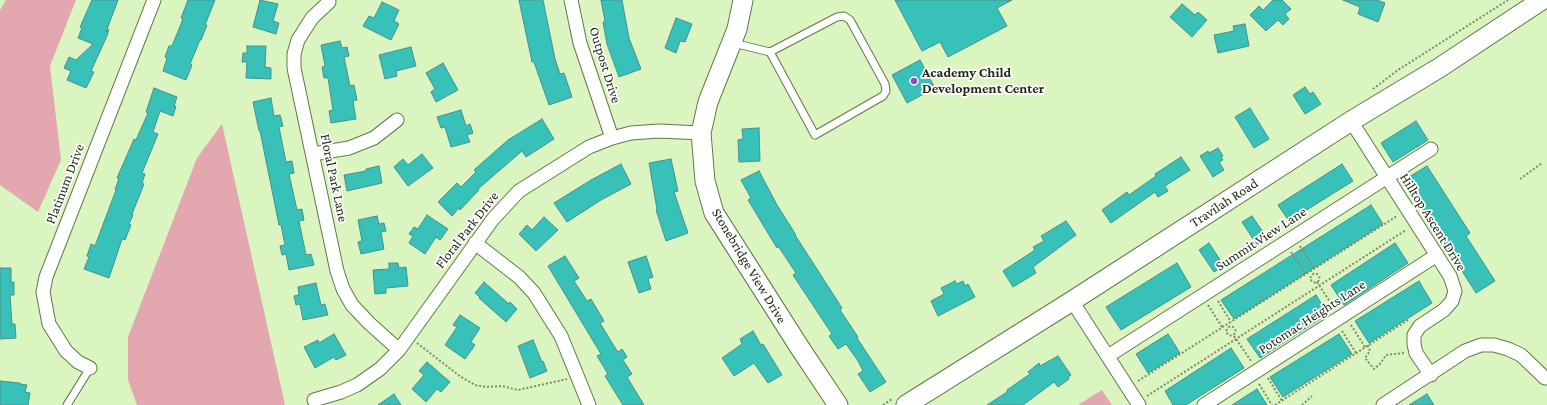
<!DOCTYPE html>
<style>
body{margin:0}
canvas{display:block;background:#dbf5c0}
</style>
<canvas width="1547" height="405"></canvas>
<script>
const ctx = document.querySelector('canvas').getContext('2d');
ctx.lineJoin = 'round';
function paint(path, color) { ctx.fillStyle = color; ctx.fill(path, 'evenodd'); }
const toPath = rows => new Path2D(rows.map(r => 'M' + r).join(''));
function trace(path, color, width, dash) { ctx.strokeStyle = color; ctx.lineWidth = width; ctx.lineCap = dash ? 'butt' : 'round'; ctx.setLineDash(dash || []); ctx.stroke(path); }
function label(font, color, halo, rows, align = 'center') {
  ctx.font = font + ' "Crimson Pro",serif'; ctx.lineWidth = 3.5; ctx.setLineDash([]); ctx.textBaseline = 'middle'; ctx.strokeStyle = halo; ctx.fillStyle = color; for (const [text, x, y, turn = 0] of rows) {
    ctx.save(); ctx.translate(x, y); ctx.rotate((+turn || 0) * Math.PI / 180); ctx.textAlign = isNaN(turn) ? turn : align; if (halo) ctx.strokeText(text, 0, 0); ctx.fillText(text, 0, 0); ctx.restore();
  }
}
const green = toPath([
 [6,0,76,0,50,66,61,160,38,212,0,185,0,10],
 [222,124,285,405,137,405,128,380,128,337,197,158],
 [1102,390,1112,405,1078,405]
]);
const building = toPath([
 [92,0,118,0,106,32,109,29,107,36,91,71,94,72,86,88,67,80,71,71,64,68,69,57,76,60,93,44,78,38,82,28,80,27,92,0],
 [188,0,215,0,205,25,207,25,201,40,200,40,190,64,192,65,186,80,163,71,167,58,165,57,169,46,172,46,183,19,181,18,188,0],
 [260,0,278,4,273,21,279,23,276,34,253,27,260,0],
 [519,0,543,0,555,59,560,74,564,73,572,97,549,105,534,62,532,62,519,0],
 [601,0,622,0,629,38,641,69,619,77,607,44,603,22,605,21,601,0],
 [895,0,1012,0,997,8,1007,26,948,57,940,42,922,51,895,0],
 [1273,0,1282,0,1291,9,1285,14,1289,19,1283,25,1278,20,1266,31,1250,15,1259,6,1263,10,1273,0],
 [1343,0,1377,0,1385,3,1378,22,1358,14,1360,7,1343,0],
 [382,2,399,10,394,21,399,24,391,40,363,26,369,16,374,18,382,2],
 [1182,4,1195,15,1198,12,1207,20,1192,37,1170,17,1182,4],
 [676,18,692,24,685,42,680,41,676,53,665,48,676,18],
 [1245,24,1249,46,1218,53,1214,35,1234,31,1233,26,1245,24],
 [340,41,342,48,347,47,349,56,344,57,350,86,354,85,357,100,353,101,356,119,331,123,329,111,333,110,328,78,324,78,322,67,325,66,321,45,340,41],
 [247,46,266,46,265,67,271,68,271,79,246,78,247,62,242,62,243,53,247,53,247,46],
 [411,47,416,66,396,71,397,76,385,79,379,55,411,47],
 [920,60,935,88,907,103,892,75,920,60],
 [443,63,458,90,436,102,431,92,435,89,426,73,443,63],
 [1305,87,1310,94,1313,92,1321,104,1305,114,1293,95,1305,87],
 [154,88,177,97,174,106,176,106,173,116,160,111,153,132,158,134,142,173,145,174,142,183,144,184,132,214,133,215,129,224,131,225,125,240,122,239,109,278,84,269,89,257,87,256,91,244,95,246,116,190,115,189,119,179,117,178,134,139,136,140,148,113,146,112,154,88],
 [271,98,274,116,280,115,283,126,279,127,286,162,292,161,294,173,289,174,297,210,302,209,304,220,299,221,306,255,311,254,314,265,289,270,286,254,282,255,280,246,285,245,281,225,279,225,260,131,259,131,253,102,271,98],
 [1250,108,1269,139,1254,148,1235,117,1250,108],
 [461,110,466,126,470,124,473,133,467,135,470,142,451,147,445,127,441,128,437,117,461,110],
 [542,119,554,139,526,157,522,151,478,189,479,190,460,210,459,208,452,216,438,202,457,183,461,187,476,172,474,170,508,140,542,119],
 [1416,121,1428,140,1393,162,1381,143,1416,121],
 [759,128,760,161,739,162,738,140,743,139,742,129,759,128],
 [1218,148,1223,156,1221,157,1223,160,1219,162,1224,170,1213,177,1200,156,1208,151,1209,153,1218,148],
 [422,154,433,168,408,186,394,167,403,159,408,165,422,154],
 [1181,157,1190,170,1165,186,1168,191,1158,197,1155,192,1111,223,1102,210,1127,192,1129,195,1156,176,1155,174,1181,157],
 [671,159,678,191,674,192,688,233,666,241,656,210,657,209,649,163,671,159],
 [621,164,631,184,601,200,567,222,554,203,591,180,621,164],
 [1342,164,1353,181,1289,221,1278,205,1342,164],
 [379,166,382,183,347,191,344,175,366,171,366,169,379,166],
 [1427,166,1470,233,1466,236,1495,281,1476,293,1404,180,1427,166],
 [759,171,777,205,796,235,795,235,842,308,840,310,858,337,857,338,886,382,870,392,858,374,863,371,858,361,846,344,838,349,829,336,832,334,793,275,796,273,778,246,777,248,748,200,751,198,741,180,759,171],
 [1371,205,1383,224,1234,319,1221,300,1371,205],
 [427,215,448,229,440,240,436,237,425,254,409,243,413,236,409,234,414,227,418,229,427,215],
 [377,216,379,224,384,223,386,231,381,232,384,249,361,254,358,242,362,241,358,220,377,216],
 [1252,216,1267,238,1257,245,1242,222,1252,216],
 [544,217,558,230,536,251,519,234,527,225,532,230,544,217],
 [1066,221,1076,235,1033,267,1036,273,1013,287,1003,271,1035,250,1033,247,1044,241,1041,236,1066,221],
 [1209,243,1224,266,1214,272,1199,250,1209,243],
 [1395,243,1408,263,1344,305,1331,285,1395,243],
 [565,256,579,278,574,281,587,301,591,299,604,321,600,323,614,346,618,352,622,349,627,357,623,360,632,374,627,377,644,405,623,405,605,376,608,374,597,356,601,354,548,266,565,256],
 [646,256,653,277,648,279,651,289,639,293,628,262,646,256],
 [389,263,398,263,399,268,406,267,408,286,386,288,386,293,375,294,373,270,389,269,389,263],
 [1177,263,1191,287,1121,330,1106,307,1177,263],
 [0,268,11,268,11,282,14,282,14,295,10,295,12,324,15,324,16,338,0,339,0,268],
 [955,281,957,284,963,281,965,286,968,284,975,297,938,316,931,301,944,294,941,288,955,281],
 [1419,281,1432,303,1369,343,1355,321,1419,281],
 [484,282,509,304,510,302,517,309,506,322,479,298,480,297,475,293,484,282],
 [316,283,321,305,325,304,328,315,303,320,300,304,296,305,294,296,299,295,298,287,316,283],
 [1316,295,1328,314,1260,358,1247,339,1316,295],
 [460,315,480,328,471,342,475,345,465,359,445,345,457,327,453,325,460,315],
 [753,331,761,345,763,344,782,375,768,383,754,363,734,376,722,358,742,344,740,339,753,331],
 [334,334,346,355,336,360,334,357,315,368,304,347,318,340,319,343,334,334],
 [1168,334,1180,353,1148,373,1136,354,1168,334],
 [1339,334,1352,354,1283,397,1270,377,1339,334],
 [533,340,542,362,543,361,547,371,530,378,518,346,533,340],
 [1231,348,1244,368,1186,405,1173,405,1165,391,1231,348],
 [1058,356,1071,375,1068,377,1069,379,1058,387,1054,382,1023,405,987,405,1007,392,1007,390,1030,374,1028,372,1039,363,1040,366,1058,356],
 [427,362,450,382,441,392,437,389,426,402,412,389,424,375,419,371,427,362],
 [0,381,20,383,20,384,27,385,25,392,30,393,28,405,0,405,0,381],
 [1257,389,1267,405,1232,405,1257,389],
 [394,394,401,405,378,405,394,394],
 [1427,394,1434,405,1409,405,1427,394]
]);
const path = toPath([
 [1373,89,1398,70,1508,0],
 [1520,179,1542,163],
 [1300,246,1314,269],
 [1291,252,1306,274],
 '1310.5 278a4.5 4.5 0 1 1 9 0a4.5 4.5 0 1 1-9 0Z',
 [1317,282,1334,308],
 [1218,301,1231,322],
 [1208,305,1222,327],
 [1351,325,1365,347],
 '1226.5 331a4.5 4.5 0 1 1 9 0a4.5 4.5 0 1 1-9 0Z',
 [1342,331,1356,353],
 [1234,336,1251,361],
 [417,343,461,377,475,385,486,387,502,386,518,390,567,379],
 [1368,345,1370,351,1365,358,1374,369,1380,364,1386,355,1404,353],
 [1268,378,1282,401],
 [1138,381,1397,216],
 [1259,384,1272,405],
 [1147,396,1406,230],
 [883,405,892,399],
 [1275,405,1408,320],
 [1302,405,1312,396]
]);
const lane = toPath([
 [733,43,770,52,815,135,883,96,886,91,885,84,850,20,844,16,837,17,770,52],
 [67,405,90,368]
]);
const street = toPath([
 [571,0,580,43,612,138],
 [329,2,312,18,298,40,294,54,294,68,337,271,343,289,352,305,369,323,399,350],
 [1351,121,1450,276,1455,291,1452,301,1444,310,1420,326,1414,335,1414,344,1416,353,1431,375],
 [313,154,349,148,374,138,397,120],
 [475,243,519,277,534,293,561,336,589,405],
 [1072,301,1139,405],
 [1108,356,1431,149],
 [90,368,78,362,66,351,49,324,43,292,46,277,154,0],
 [314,400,341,392,357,385,380,369,399,350,493,219,519,191,589,147,612,138,631,133,659,131,701,133],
 [1204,405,1437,255],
 [1383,405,1465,351,1481,345,1494,345,1508,349,1521,355,1545,378]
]);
const secondary = toPath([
 [743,0,737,29,708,102,701,133,705,181,714,213,800,348,838,405],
 [906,405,1072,301,1351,121,1439,68,1542,0]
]);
const markers = [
 [914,81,4,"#904bbf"]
];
const streetNames = [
 ["Outpost Drive",605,65,73],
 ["Floral Park Lane",334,178,78],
 ["Platinum Drive",65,184,-69],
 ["Travilah Road",1224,203,-33],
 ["Hilltop Ascent Drive",1433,222,58],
 ["Floral Park Drive",467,230,-52],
 ["Summit View Lane",1261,239,-33],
 ["Stonebridge View Drive",749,266,59],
 ["Potomac Heights Lane",1312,317,-33]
];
const poiNames = [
 ["Academy Child",922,73],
 ["Development Center",922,89]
];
paint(green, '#e3a7b0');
paint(building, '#38c1b9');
trace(building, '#48918c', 1);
trace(lane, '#627849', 9);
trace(street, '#627849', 15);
trace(secondary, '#627849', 21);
trace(path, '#7c8d69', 2, [2, 2]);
trace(lane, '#fff', 7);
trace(street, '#fff', 13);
trace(secondary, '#fff', 19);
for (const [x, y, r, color] of markers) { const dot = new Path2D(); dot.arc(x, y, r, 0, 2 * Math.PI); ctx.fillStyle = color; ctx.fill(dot); trace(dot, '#fff', 1.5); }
label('14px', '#212a16', '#fff', streetNames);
label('bold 14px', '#212a16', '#fff', poiNames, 'left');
</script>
